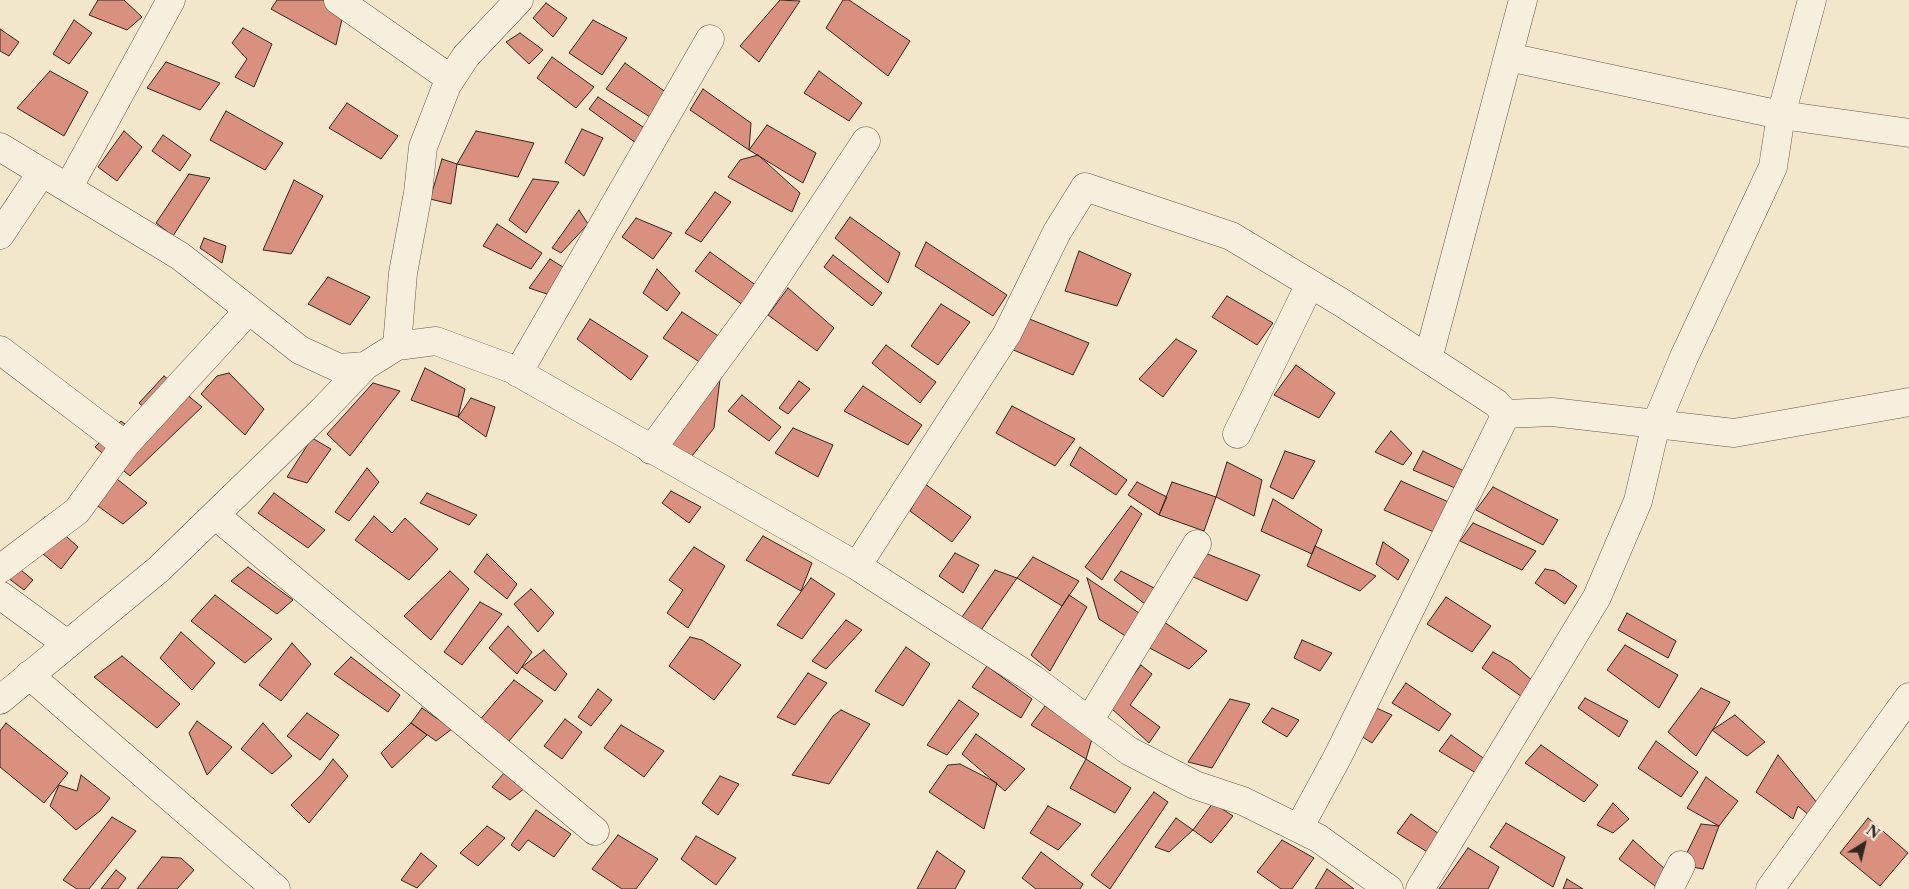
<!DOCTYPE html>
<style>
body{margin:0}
#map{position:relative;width:1909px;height:889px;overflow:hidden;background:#f2e6cb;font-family:"Libre Caslon Text",serif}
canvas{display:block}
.north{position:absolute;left:1839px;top:819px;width:50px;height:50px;-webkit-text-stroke:4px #f7efdd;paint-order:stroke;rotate:36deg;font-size:14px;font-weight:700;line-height:20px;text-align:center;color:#322820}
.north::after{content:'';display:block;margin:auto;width:18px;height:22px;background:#322820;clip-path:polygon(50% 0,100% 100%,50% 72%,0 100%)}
</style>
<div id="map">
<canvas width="1909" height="889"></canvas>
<div class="north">N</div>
</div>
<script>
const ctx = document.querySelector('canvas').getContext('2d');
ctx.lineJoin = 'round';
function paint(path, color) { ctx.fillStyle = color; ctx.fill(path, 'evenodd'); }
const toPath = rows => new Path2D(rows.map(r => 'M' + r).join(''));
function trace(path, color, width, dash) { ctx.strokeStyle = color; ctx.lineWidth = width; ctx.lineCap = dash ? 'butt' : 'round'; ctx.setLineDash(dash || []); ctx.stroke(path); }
const building = toPath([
 [98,0,124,0,142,17,127,30,89,15,98,0],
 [277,0,335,0,345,6,336,45,271,9,277,0],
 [780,0,800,1,759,62,740,46,780,0],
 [843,0,849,0,910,41,888,76,826,28,843,0],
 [546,3,567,18,553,37,533,18,546,3],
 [74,20,92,33,69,64,53,54,74,20],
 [593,20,627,38,602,75,569,53,593,20],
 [243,28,272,44,254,87,235,77,247,59,232,43,243,28],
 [0,29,19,42,9,56,0,51,0,29],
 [520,33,543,50,529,64,506,42,520,33],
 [552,57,594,87,576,108,537,78,552,57],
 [166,62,220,83,200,110,147,88,166,62],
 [625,63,667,93,650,117,606,89,625,63],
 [50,71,88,92,64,136,17,108,50,71],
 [819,71,862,103,849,121,804,93,819,71],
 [703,89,751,123,749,150,690,110,703,89],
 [598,97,655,135,636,143,589,109,598,97],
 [347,103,398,136,381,159,329,128,347,103],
 [226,111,283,143,265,170,210,140,226,111],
 [767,125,816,153,803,183,749,150,767,125],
 [582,129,603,138,584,176,565,162,582,129],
 [124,131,142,147,117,181,98,167,124,131],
 [476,131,534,143,518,177,457,164,476,131],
 [163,135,191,155,180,171,152,151,163,135],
 [758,155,800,193,792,212,728,177,740,160,758,155],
 [442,159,457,164,451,204,430,199,442,159],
 [189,174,210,178,173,236,156,223,189,174],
 [533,179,559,182,526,233,509,220,533,179],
 [294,180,323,196,291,254,263,250,294,180],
 [715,192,731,202,701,242,685,233,715,192],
 [579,210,588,224,561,253,552,248,579,210],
 [850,217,900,253,888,283,835,238,850,217],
 [636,218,672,233,653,259,622,237,636,218],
 [497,224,542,253,531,269,483,246,497,224],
 [204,238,226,246,222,263,200,248,204,238],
 [926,242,1007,295,993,316,915,266,926,242],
 [1079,251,1131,274,1117,306,1065,291,1079,251],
 [710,252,757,286,743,305,695,271,710,252],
 [833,255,882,293,872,306,824,267,833,255],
 [550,259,566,269,547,294,529,288,550,259],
 [657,269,680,293,667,311,643,293,657,269],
 [328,277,370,297,350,325,308,304,328,277],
 [788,288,834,328,817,351,768,315,788,288],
 [1227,296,1273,323,1257,345,1212,317,1227,296],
 [941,304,970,322,938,365,911,346,941,304],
 [682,312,720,337,701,363,663,338,682,312],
 [1027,318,1089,343,1073,375,1011,349,1027,318],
 [590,319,648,356,631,380,577,339,590,319],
 [1176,339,1197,351,1163,397,1139,379,1176,339],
 [886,345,936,382,920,403,872,363,886,345],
 [1296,365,1335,393,1319,418,1274,395,1296,365],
 [425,368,465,389,458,417,411,400,425,368],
 [721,371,714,428,692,456,667,444,721,371],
 [229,373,264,409,245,435,201,394,217,376,229,373],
 [164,376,202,407,130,476,95,447,121,421,136,432,152,414,139,403,164,376],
 [799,381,810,389,788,414,779,408,799,381],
 [373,383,400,391,350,456,327,434,373,383],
 [863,386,922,425,908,445,844,411,863,386],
 [742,395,781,427,769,441,728,411,742,395],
 [471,398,495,407,486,437,458,417,471,398],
 [1012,406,1075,439,1055,466,996,433,1012,406],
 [793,428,833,445,818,477,775,453,793,428],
 [1391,431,1412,453,1403,465,1375,452,1391,431],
 [312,438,331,449,307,483,287,477,312,438],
 [1080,447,1127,480,1116,495,1070,465,1080,447],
 [1285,451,1315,461,1293,499,1270,487,1285,451],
 [1423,451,1464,471,1455,488,1413,470,1423,451],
 [1227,462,1262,480,1254,516,1216,497,1227,462],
 [367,468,379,482,349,521,335,512,367,468],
 [107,471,147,503,123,524,85,497,107,471],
 [1401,481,1460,507,1445,537,1384,510,1401,481],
 [1137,482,1167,497,1159,515,1128,495,1137,482],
 [1172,482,1216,497,1204,531,1159,515,1172,482],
 [925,484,971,517,952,542,910,511,925,484],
 [1493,487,1558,520,1543,545,1476,510,1493,487],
 [671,491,701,507,689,523,662,503,671,491],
 [274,493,325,530,308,548,258,513,274,493],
 [427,493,477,515,469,525,420,503,427,493],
 [1273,499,1322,530,1312,554,1261,531,1273,499],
 [1131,506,1142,514,1102,580,1085,567,1131,506],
 [374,516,392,533,405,518,438,549,409,580,355,540,374,516],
 [45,517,78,547,61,569,30,543,15,565,33,580,24,590,0,572,0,558,45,517],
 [1473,523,1536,551,1522,570,1460,541,1473,523],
 [763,536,812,563,801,591,746,560,763,536],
 [1383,542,1409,560,1398,580,1376,564,1383,542],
 [1315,546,1376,576,1360,591,1307,566,1315,546],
 [694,547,725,566,688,628,667,613,683,590,669,580,694,547],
 [955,553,979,565,963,593,939,576,955,553],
 [1205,553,1260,575,1247,601,1189,575,1205,553],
 [487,554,517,584,507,599,474,572,487,554],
 [1033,557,1079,581,1062,606,1017,578,1033,557],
 [248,567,293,600,277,614,231,581,248,567],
 [1545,569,1555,571,1577,586,1565,604,1535,583,1545,569],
 [995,570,1017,578,981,630,962,617,995,570],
 [450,571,469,589,431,640,404,616,450,571],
 [1121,571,1156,589,1145,604,1114,580,1121,571],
 [811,578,835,594,802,639,777,625,811,578],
 [1087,578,1142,615,1127,637,1099,619,1087,578],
 [531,589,554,613,538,632,514,604,531,589],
 [215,595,272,639,245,663,191,621,215,595],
 [1069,595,1087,607,1050,671,1031,655,1069,595],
 [1446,597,1491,626,1472,652,1427,624,1446,597],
 [480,602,502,614,462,665,444,652,480,602],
 [1627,613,1676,641,1668,658,1618,630,1627,613],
 [846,620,862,630,826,669,812,661,846,620],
 [1164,622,1207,651,1189,669,1146,646,1164,622],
 [508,626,532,652,517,674,489,648,508,626],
 [181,632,215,663,192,690,160,658,181,632],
 [690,637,702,640,741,665,714,700,669,666,690,637],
 [1302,640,1332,653,1320,671,1294,658,1302,640],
 [292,643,311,664,281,701,259,685,292,643],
 [1625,645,1678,675,1659,708,1607,670,1625,645],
 [906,647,930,664,903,706,875,691,906,647],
 [544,650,567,674,555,691,522,667,544,650],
 [1493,652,1511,662,1534,682,1522,697,1482,668,1493,652],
 [122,656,180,704,157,728,94,677,122,656],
 [351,657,400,695,388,712,334,674,351,657],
 [1141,665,1152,674,1130,705,1160,727,1149,743,1110,707,1141,665],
 [987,666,1032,699,1021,718,972,687,987,666],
 [808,673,827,683,795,725,777,717,808,673],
 [514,680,543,701,509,741,478,722,514,680],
 [1406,683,1451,714,1439,731,1392,703,1406,683],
 [1701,688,1730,702,1696,756,1668,732,1701,688],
 [598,689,612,700,591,726,578,717,598,689],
 [1585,698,1628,721,1619,737,1578,708,1585,698],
 [1230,699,1250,704,1212,768,1188,762,1230,699],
 [959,700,979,714,947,755,927,745,959,700],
 [1045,706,1092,739,1086,759,1031,725,1045,706],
 [1372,706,1392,715,1372,743,1350,729,1372,706],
 [422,708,452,729,436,741,411,723,422,708],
 [1272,708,1299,720,1287,737,1262,722,1272,708],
 [841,710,870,724,829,784,792,775,833,716,841,710],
 [307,713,339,735,320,760,287,736,307,713],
 [1735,715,1765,742,1747,756,1712,730,1735,715],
 [565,719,582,732,562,759,544,746,565,719],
 [197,721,232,747,207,775,189,733,197,721],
 [6,723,68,773,44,803,0,767,0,731,6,723],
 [263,723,292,756,272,774,241,749,263,723],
 [411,723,427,735,392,768,381,753,411,723],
 [621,725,664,751,644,777,604,748,621,725],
 [976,734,1025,769,1005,791,962,754,976,734],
 [1451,735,1486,760,1486,779,1439,751,1451,735],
 [1656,741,1698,772,1681,797,1638,768,1656,741],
 [1541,745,1598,785,1584,802,1525,763,1541,745],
 [1778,755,1818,804,1810,816,1798,806,1793,819,1756,792,1778,755],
 [333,759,348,776,309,823,291,805,322,774,333,759],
 [1086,759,1131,788,1115,813,1070,788,1086,759],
 [960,764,997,783,984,829,929,792,948,765,960,764],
 [504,773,525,788,510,800,492,787,504,773],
 [81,775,110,798,100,811,76,830,50,806,59,785,77,791,81,775],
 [720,776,739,784,718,815,702,803,720,776],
 [1706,777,1738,801,1719,826,1687,808,1706,777],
 [1154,792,1168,802,1110,889,1091,875,1154,792],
 [1213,803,1233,816,1211,843,1193,830,1213,803],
 [1613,803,1629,819,1613,833,1597,825,1613,803],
 [1048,806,1081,824,1058,850,1030,833,1048,806],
 [536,810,571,834,554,857,528,840,519,851,511,845,536,810],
 [1411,814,1449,841,1429,853,1397,833,1411,814],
 [112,817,136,831,89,889,77,889,63,880,112,817],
 [1176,818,1193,830,1169,852,1155,847,1176,818],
 [1868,818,1908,853,1880,886,1840,853,1868,818],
 [1506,823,1565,857,1553,887,1490,847,1506,823],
 [1701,824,1719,826,1703,869,1681,865,1701,824],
 [487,826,505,838,478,866,460,853,487,826],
 [618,835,658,859,636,889,622,889,592,869,618,835],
 [696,836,736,858,716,885,681,859,696,836],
 [1282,840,1314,858,1292,889,1281,889,1257,872,1282,840],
 [1633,840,1666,870,1655,886,1619,859,1633,840],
 [1468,848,1499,867,1488,889,1439,889,1468,848],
 [937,851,965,871,955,889,917,889,937,851],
 [1041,852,1083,884,1080,889,1036,889,1022,878,1041,852],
 [421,853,437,866,417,888,401,880,421,853],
 [162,857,181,858,194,870,177,889,137,889,162,857],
 [1327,869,1354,889,1315,889,1327,869],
 [116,870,126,878,118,889,101,889,116,870],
 [1567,879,1583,889,1563,889,1567,879]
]);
const minor = toPath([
 [338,0,451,79],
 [1508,57,1781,115,1909,133],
 [0,147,180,256,300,350,339,368,365,366,397,346,436,341,512,369,857,566,1033,679,1129,751,1195,785,1243,801,1318,838,1389,889],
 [68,188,171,0],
 [0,235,42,172],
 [397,346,403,273,418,193,423,147,447,85,466,56,519,0],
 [0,350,125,445],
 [1428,359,1523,0],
 [518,373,710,39],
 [1237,434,1310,284],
 [651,450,756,307,866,141],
 [215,515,595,831],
 [857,566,1007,334,1057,232,1085,187,1231,236,1344,304,1496,403,1506,414,1552,412,1734,433,1909,402],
 [0,569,77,511,125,445,249,310],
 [0,595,67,644],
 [29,675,276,889],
 [0,700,159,569,323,410,365,366],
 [1089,721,1197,544],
 [1299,828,1338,756,1506,414],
 [1420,889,1597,597,1638,501,1656,424,1684,357,1773,167,1781,115,1812,0],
 [1669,889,1681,865],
 [1770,889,1909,697]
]);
paint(building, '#d9907e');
trace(building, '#322820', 1);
trace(minor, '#62584b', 29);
trace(minor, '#f7efdd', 28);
</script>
